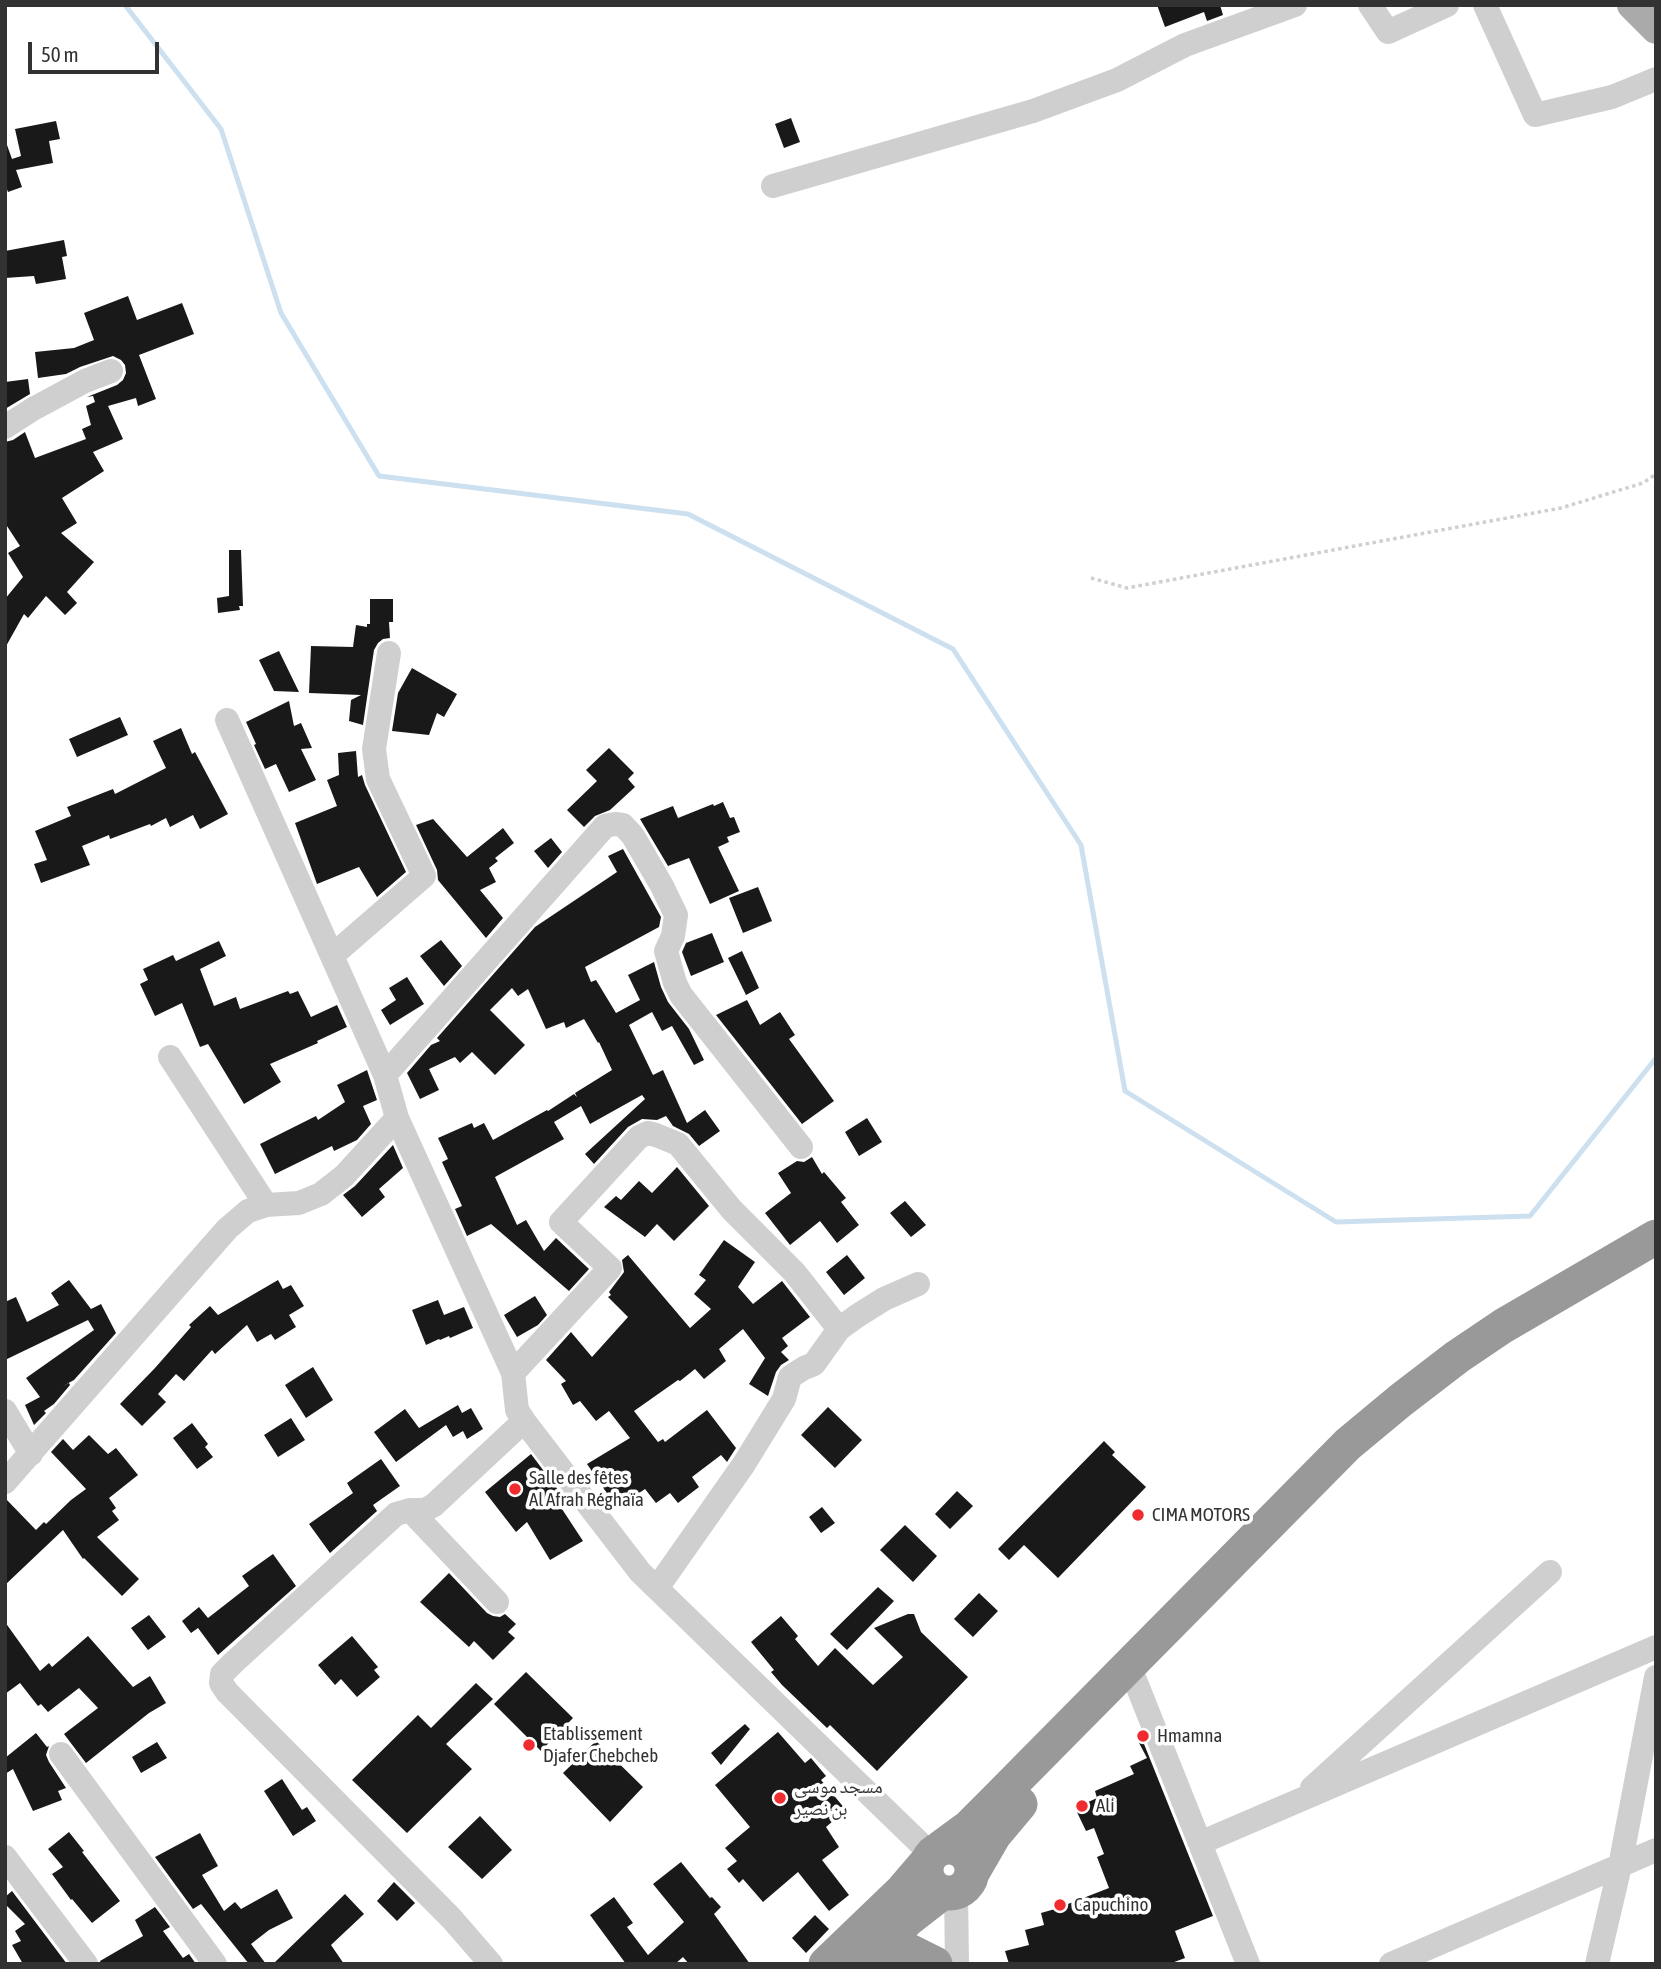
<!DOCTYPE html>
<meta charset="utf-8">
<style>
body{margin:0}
#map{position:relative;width:1661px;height:1969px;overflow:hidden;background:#fff;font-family:"Asap Condensed",sans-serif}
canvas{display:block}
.frame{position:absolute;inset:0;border:7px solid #323232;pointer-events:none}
.scale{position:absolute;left:28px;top:42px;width:131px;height:32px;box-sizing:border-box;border:4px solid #323232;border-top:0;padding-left:9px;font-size:21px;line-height:24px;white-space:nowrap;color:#323232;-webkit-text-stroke:5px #fff;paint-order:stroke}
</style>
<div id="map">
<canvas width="1661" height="1969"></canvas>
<div class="frame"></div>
<div class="scale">50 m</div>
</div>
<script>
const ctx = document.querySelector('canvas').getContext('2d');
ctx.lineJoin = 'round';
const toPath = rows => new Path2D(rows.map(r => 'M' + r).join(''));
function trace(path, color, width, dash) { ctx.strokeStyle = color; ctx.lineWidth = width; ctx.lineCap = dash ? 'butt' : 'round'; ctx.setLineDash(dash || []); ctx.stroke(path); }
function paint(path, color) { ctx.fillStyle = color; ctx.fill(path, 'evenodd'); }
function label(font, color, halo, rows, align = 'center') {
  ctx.font = font + ' "Asap Condensed","Noto Naskh Arabic",sans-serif'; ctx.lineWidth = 7; ctx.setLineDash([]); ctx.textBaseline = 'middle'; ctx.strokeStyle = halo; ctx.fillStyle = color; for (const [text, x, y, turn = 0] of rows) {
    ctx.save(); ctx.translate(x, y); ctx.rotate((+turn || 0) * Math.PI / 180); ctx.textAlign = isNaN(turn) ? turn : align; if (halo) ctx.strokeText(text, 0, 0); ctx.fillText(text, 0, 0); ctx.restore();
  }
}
const stream = toPath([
 [125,5,221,129,281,313,379,476,688,514,953,649,1081,845,1125,1091,1336,1222,1530,1216,1656,1058]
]);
const building = toPath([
 [1157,5,1220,5,1223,15,1207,21,1204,12,1165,27],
 [791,118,800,142,784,148,775,124],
 [56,121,60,139,49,141,53,163,16,170,22,187,8,192,5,184,5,145,7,145,12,159,21,156,15,129],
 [64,240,67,256,62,257,66,279,36,284,34,276,5,278,5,251],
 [128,296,137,320,182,303,194,334,139,355,156,399,138,406,136,398,108,406,123,439,93,452,104,471,62,498,77,523,61,533,94,562,67,592,77,603,65,615,46,596,28,618,24,614,5,648,5,599,23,577,8,553,20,546,5,523,5,442,13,440,25,432,35,458,86,439,82,429,91,425,86,406,95,402,93,396,87,397,117,385,123,380,126,373,125,365,121,360,113,356,80,367,66,374,38,378,35,352,74,348,94,340,84,313],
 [28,379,30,394,5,409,5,382],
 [229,550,241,550,243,606,239,606,240,610,218,613,217,598,229,596],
 [370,599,393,599,393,622,389,622,390,638,383,639,378,643,374,650,363,725,349,721,351,700,361,695,309,693,311,646,353,647,356,625,367,627,367,624,370,624],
 [279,651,299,692,274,691,259,660],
 [412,668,457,694,444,717,437,713,429,735,392,731,398,693],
 [289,701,294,726,301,723,312,748,301,749,316,780,289,792,276,764,265,769,254,745,256,744,246,722],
 [120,717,128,735,77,757,69,739],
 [181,728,192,754,195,752,228,814,200,829,193,815,170,827,166,818,151,826,150,824,110,839,109,835,82,846,90,865,41,883,34,864,47,860,35,831,71,816,67,807,113,789,115,794,166,768,153,741],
 [609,748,634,773,628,779,635,787,610,810,595,816,584,827,567,810,597,781,586,770],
 [356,751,358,777,362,775,365,785,406,872,377,897,359,867,317,884,295,823,337,806,327,780,339,775,338,753],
 [723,802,730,818,734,817,740,832,727,837,729,842,718,847,739,891,710,904,689,858,668,866,640,819,673,806,678,818,713,804,714,806],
 [433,819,467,857,503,828,514,843,495,858,498,861,489,868,496,882,480,890,503,918,486,938,438,880,437,870,416,825],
 [551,838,562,852,548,868,534,851],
 [623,849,661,917,659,927,585,967,591,982,596,980,616,1013,640,1000,628,975,654,962,661,987,668,1002,689,1029,704,1060,694,1065,672,1026,662,1031,652,1012,629,1025,653,1075,663,1070,687,1123,705,1110,720,1131,699,1146,689,1134,673,1126,666,1116,657,1120,642,1119,628,1127,594,1164,585,1154,645,1099,642,1095,590,1124,581,1106,554,1122,564,1139,495,1177,517,1225,526,1220,544,1251,556,1238,589,1269,569,1291,491,1224,467,1236,455,1209,462,1206,442,1162,448,1159,438,1138,472,1123,474,1128,484,1123,493,1140,547,1110,548,1111,574,1094,577,1097,575,1093,612,1070,599,1042,598,1043,584,1019,566,1028,564,1022,546,1029,528,989,518,996,512,988,490,1010,525,1045,495,1075,472,1052,460,1063,455,1057,429,1069,439,1090,420,1099,407,1073,431,1045,440,1041,437,1038,535,927,617,872,608,856],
 [758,887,772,921,743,933,729,898],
 [712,933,724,962,691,976,682,952,686,943],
 [441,940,462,966,444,986,420,956],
 [219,941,226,956,200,969,214,1006,236,997,240,1009,288,991,290,994,298,991,311,1017,337,1005,347,1027,317,1041,318,1043,270,1064,281,1082,244,1104,208,1044,200,1047,182,1003,155,1016,140,984,148,980,143,969,173,955,176,961],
 [742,951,759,988,746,995,728,958],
 [407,977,424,1004,390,1025,381,1010,396,1000,389,988],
 [747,1000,760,1025,780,1012,795,1035,789,1039,834,1101,802,1124,716,1015],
 [367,1070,377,1100,363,1106,371,1124,357,1140,334,1151,332,1146,275,1174,260,1144,316,1116,318,1120,345,1102,337,1085],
 [867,1118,882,1142,859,1156,845,1132],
 [393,1145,403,1168,379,1189,385,1197,362,1217,343,1195,355,1186],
 [812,1157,822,1174,824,1172,846,1198,841,1202,859,1225,837,1243,820,1221,790,1245,765,1213,791,1193,778,1173,797,1161,804,1162],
 [677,1167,709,1206,674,1241,657,1224,645,1237,604,1207,616,1196,621,1200,639,1181,652,1193],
 [905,1201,926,1225,911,1237,890,1213],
 [724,1240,755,1262,738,1287,753,1304,782,1281,810,1317,782,1338,788,1346,781,1352,789,1360,781,1365,776,1372,768,1396,749,1384,765,1358,743,1329,719,1349,726,1361,704,1379,695,1369,680,1381,678,1380,634,1411,658,1442,663,1439,665,1442,707,1410,736,1448,727,1462,721,1455,692,1477,699,1487,678,1503,670,1493,656,1503,645,1489,617,1508,587,1464,630,1438,609,1411,596,1421,580,1401,573,1405,561,1384,566,1381,546,1360,571,1332,592,1357,628,1317,608,1297,611,1295,609,1292,624,1272,622,1260,628,1255,690,1328,711,1309,694,1294,706,1280,699,1275],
 [847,1255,865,1278,844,1295,826,1272],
 [69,1280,91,1309,101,1304,116,1333,74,1380,63,1386,69,1383,70,1385,54,1404,44,1411,46,1413,34,1425,25,1405,40,1397,26,1378,94,1330,88,1320,5,1360,5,1302,16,1297,27,1322,59,1305,51,1293],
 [278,1280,283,1289,291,1285,304,1306,289,1315,296,1327,275,1340,271,1334,257,1342,247,1325,215,1354,212,1350,184,1381,176,1374,158,1394,166,1402,142,1426,120,1404,155,1368,191,1327,189,1325,210,1306,218,1315],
 [535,1296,547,1315,538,1325,517,1337,504,1315],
 [438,1300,444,1315,464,1307,473,1328,450,1338,449,1336,440,1340,439,1339,426,1345,412,1310],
 [313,1367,333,1400,306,1418,285,1385],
 [458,1405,462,1413,471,1408,483,1429,467,1439,463,1431,453,1437,446,1425,396,1462,374,1432,405,1409,419,1428],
 [828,1407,862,1440,835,1468,801,1435],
 [291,1418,305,1440,278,1457,264,1435],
 [192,1423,208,1444,205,1447,213,1457,197,1469,173,1438],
 [89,1435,108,1454,116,1448,138,1475,109,1498,116,1508,112,1511,119,1520,97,1537,139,1579,122,1596,84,1558,83,1559,63,1530,5,1585,5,1498,36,1530,44,1522,46,1524,71,1500,86,1489,51,1452,63,1439,73,1450],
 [1104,1441,1115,1452,1112,1455,1146,1487,1058,1578,1024,1545,1009,1560,998,1549],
 [531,1454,568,1503,562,1509,583,1541,550,1560,527,1522,516,1532,485,1492],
 [381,1459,400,1486,373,1505,377,1511,330,1553,309,1524,353,1493,347,1483],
 [957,1491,973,1506,950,1529,935,1514],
 [822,1507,835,1523,821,1533,809,1517],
 [905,1525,937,1556,913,1582,880,1550],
 [273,1554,296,1586,218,1655,198,1628,191,1633,182,1621,199,1607,208,1618,249,1586,242,1576],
 [449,1573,487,1613,493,1616,500,1617,505,1614,516,1624,508,1632,515,1638,493,1660,474,1641,469,1647,420,1602],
 [878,1587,894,1601,847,1650,830,1634],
 [979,1593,998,1611,973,1637,954,1619],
 [908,1614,914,1614,921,1632,968,1677,877,1771,830,1725,827,1728,782,1685,771,1672,774,1670,751,1642,781,1616,798,1636,795,1639,818,1666,835,1648,873,1685,903,1657,874,1628],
 [149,1615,166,1637,148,1650,131,1628],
 [5,1622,40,1671,49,1663,52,1667,88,1636,133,1687,150,1676,166,1703,149,1713,86,1763,64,1734,98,1708,79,1688,48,1712,41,1704,38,1706,20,1683,5,1694],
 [352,1636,378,1667,374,1670,380,1677,357,1697,341,1679,335,1685,318,1665],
 [526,1672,573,1718,541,1751,494,1704],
 [476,1683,493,1699,446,1744,472,1769,407,1833,352,1780,418,1715,431,1728],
 [745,1724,750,1729,721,1765,711,1753],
 [778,1732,805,1763,811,1758,826,1776,821,1780,846,1810,826,1827,839,1847,822,1860,849,1895,829,1911,798,1872,763,1902,743,1879,739,1883,727,1869,737,1861,725,1848,750,1827,715,1785],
 [36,1733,47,1747,49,1746,46,1755,49,1762,66,1788,58,1791,62,1800,33,1811,13,1769,5,1774,5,1758],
 [1142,1739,1213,1916,1175,1931,1185,1958,1169,1964,1009,1964,1005,1951,1029,1945,1025,1930,1044,1925,1041,1913,1055,1909,1109,1888,1097,1857,1104,1854,1094,1828,1086,1831,1075,1808,1097,1798,1095,1791,1134,1774,1130,1766,1147,1758,1138,1741],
 [596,1741,643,1787,610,1822,563,1773],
 [157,1742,167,1758,141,1773,132,1757],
 [282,1779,302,1810,307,1807,316,1821,293,1836,264,1791],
 [480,1816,512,1850,482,1879,448,1847],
 [69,1832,84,1851,82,1852,120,1901,92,1923,72,1899,71,1900,52,1874,63,1867,48,1849],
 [200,1833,218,1866,202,1875,224,1911,235,1902,241,1909,277,1889,293,1918,269,1930,251,1944,266,1964,249,1964,201,1904,193,1909,155,1857],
 [681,1862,710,1898,712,1897,721,1907,714,1914,750,1964,689,1964,683,1957,675,1964,626,1964,590,1915,614,1897,633,1923,627,1927,648,1955,684,1922,653,1884],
 [394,1882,415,1903,397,1921,377,1901],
 [12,1891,67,1964,23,1964,12,1945,21,1941,15,1931,25,1924,5,1904,5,1897],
 [345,1894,364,1914,331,1945,344,1964,273,1964],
 [155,1907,170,1927,163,1931,183,1958,189,1954,196,1964,101,1964,100,1961,143,1936,135,1920],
 [815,1915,829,1929,806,1953,792,1938]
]);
const path = toPath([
 [1091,578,1127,588,1561,508,1643,483,1656,474]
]);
const minor = toPath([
 [1370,5,1388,32,1447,5],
 [1485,5,1535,115,1612,97,1656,79],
 [773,186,1033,111,1117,80,1185,45,1295,5],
 [5,427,33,409,85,381,111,371],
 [227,720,385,1075,397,1118,513,1373,517,1410,524,1421,640,1572,931,1854],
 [333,955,424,876,378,779,374,749,389,653],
 [170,1057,266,1205],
 [385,1075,605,826,615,824,623,825,633,836,662,886,676,915,673,936,666,951,675,983,681,995,801,1147],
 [513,1373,610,1268,561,1222,639,1137,648,1133,656,1135,678,1144,732,1210,795,1273,839,1329],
 [5,1411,31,1454],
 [5,1482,227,1229,248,1211,266,1205,299,1203,321,1194,344,1176,397,1118],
 [410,1510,497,1602],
 [657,1588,744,1464,784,1399,790,1377,804,1368,814,1364,839,1329,857,1316,884,1299,918,1284],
 [1135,1680,1248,1964],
 [61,1754,215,1964],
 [1312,1788,1550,1572],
 [1200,1843,1656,1647],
 [5,1857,86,1964],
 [956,1891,957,1964],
 [491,1964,452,1919,227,1692,221,1683,222,1674,233,1663,396,1514,410,1510,425,1510,434,1505,524,1421],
 [1391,1964,1656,1850],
 [1597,1964,1620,1866,1656,1677]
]);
const major = toPath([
 [1632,5,1656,29]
]);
const highway = toPath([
 '926 1870a23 23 0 1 1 46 0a23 23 0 1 1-46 0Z',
 [942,1847,968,1828,991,1805,1348,1444,1401,1400,1457,1357,1503,1326,1656,1237],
 [972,1873,994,1835,1020,1804],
 [881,1945,909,1951,935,1964],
 [826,1964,903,1890,927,1862],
 [861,1964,907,1920,943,1892]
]);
const markers = [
 [515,1489,7,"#f12c2f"],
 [1138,1515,7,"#f12c2f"],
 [1143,1736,7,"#f12c2f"],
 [529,1745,7,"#f12c2f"],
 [780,1798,7,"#f12c2f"],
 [1082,1806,7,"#f12c2f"],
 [1060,1905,7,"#f12c2f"]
];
const poiNames = [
 ["Salle des fêtes",529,1478],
 ["Al Afrah Réghaïa",529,1500],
 ["CIMA MOTORS",1152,1515],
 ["Etablissement",543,1734],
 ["Djafer Chebcheb",543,1756],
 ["Hmamna",1157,1736],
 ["مسجد موسى",794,1787],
 ["بن نصير",794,1809],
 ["Ali",1096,1806],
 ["Capuchino",1074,1905]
];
trace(stream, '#cce0f0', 5);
paint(building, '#191919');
trace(path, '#cfcfcf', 3.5, [3.5, 3.5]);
trace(minor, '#cfcfcf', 24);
trace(major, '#aaa', 30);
trace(highway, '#999', 35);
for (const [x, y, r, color] of markers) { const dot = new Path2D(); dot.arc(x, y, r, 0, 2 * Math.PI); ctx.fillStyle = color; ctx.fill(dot); trace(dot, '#fff', 2.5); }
label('19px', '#323232', '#fff', poiNames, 'left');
</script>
